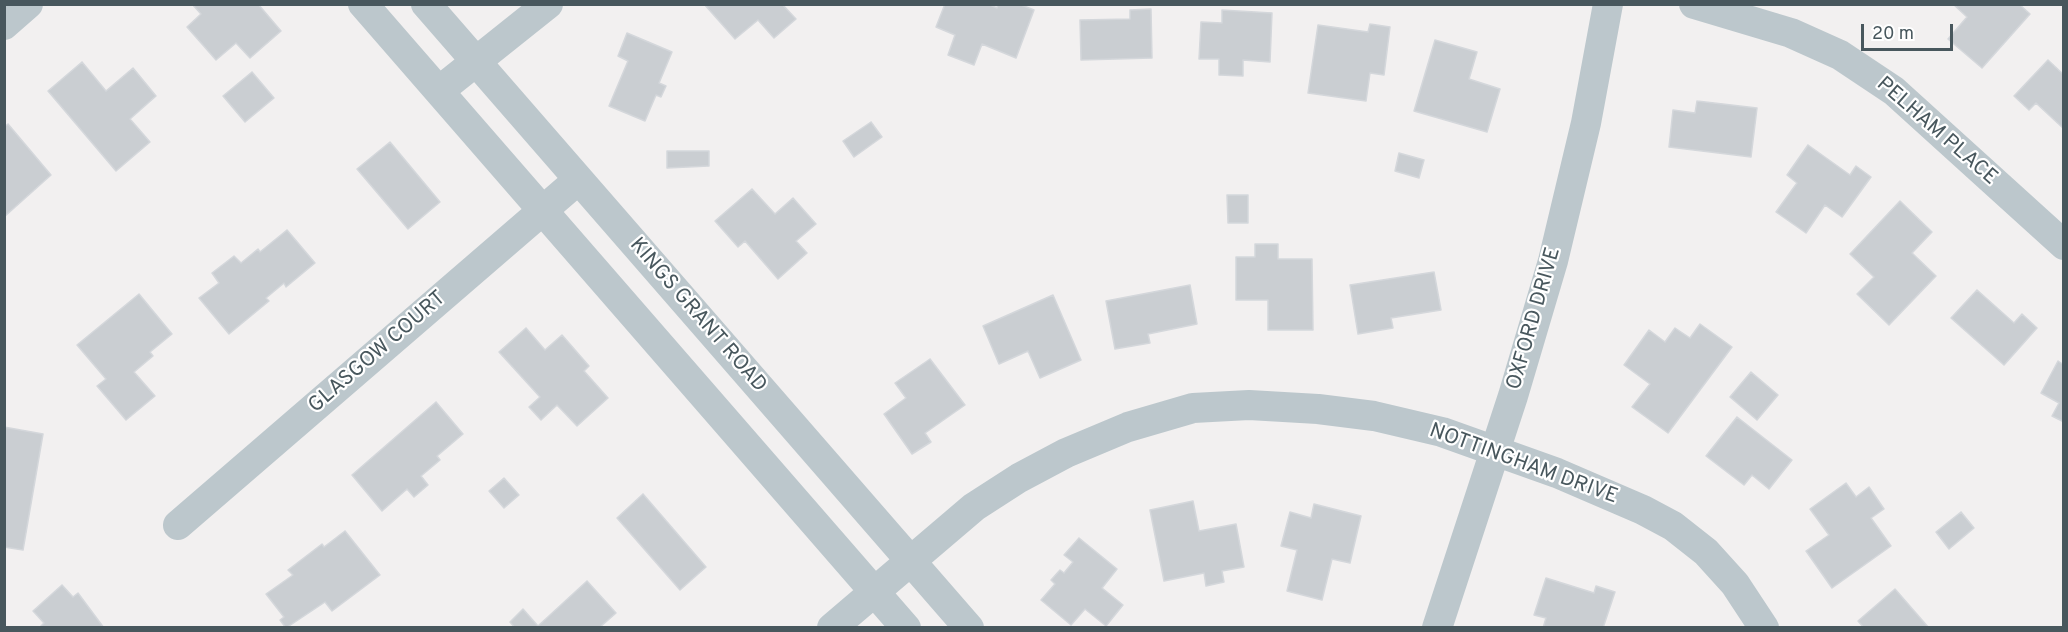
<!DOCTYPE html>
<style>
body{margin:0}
#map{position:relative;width:2068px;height:632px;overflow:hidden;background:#f2f0f0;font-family:Overpass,sans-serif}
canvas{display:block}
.frame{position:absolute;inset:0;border:6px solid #48575d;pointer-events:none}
.scale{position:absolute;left:1861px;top:24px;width:92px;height:27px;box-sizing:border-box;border:3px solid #48575d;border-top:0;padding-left:8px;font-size:18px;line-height:21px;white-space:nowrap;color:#48575d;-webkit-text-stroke:4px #fff;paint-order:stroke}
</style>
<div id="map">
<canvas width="2068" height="632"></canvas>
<div class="frame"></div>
<div class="scale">20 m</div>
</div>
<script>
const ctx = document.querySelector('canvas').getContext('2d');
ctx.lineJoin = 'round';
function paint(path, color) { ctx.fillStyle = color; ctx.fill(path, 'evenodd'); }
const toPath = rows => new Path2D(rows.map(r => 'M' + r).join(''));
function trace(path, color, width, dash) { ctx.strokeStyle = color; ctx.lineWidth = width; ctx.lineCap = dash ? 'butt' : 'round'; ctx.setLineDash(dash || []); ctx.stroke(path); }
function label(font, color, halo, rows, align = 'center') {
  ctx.font = font + ' Overpass,sans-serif'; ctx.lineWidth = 4.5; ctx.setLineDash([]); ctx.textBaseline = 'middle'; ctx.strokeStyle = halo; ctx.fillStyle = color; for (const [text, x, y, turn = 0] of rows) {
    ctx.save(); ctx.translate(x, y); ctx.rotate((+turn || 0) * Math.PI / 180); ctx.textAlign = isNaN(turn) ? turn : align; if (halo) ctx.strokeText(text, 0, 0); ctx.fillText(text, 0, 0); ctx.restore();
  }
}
const building = toPath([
 [192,4,258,4,281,31,250,58,236,43,216,60,187,27,201,14,192,4],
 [704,4,782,4,796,19,774,38,758,20,735,39,704,4],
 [945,4,988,4,997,8,998,4,1019,4,1034,10,1016,58,982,44,974,65,948,55,955,35,936,27,945,4],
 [1953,4,2019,4,2030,14,1982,68,1948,39,1967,17,1953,4],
 [1151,9,1152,58,1081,60,1080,20,1130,19,1130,10,1151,9],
 [1222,10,1272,13,1270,62,1243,60,1243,76,1219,75,1219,59,1199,59,1201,22,1222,23,1222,10],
 [1370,24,1390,27,1384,75,1370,73,1366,101,1308,93,1318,25,1368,32,1370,24],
 [627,33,672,52,659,83,666,86,661,97,656,95,645,121,609,106,628,61,618,56,627,33],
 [1435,40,1477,52,1469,79,1500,89,1487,132,1414,111,1435,40],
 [2048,60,2064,75,2064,129,2036,103,2029,110,2014,96,2048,60],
 [82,62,106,91,133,68,156,96,130,119,150,142,116,171,48,91,82,62],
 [252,72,274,98,245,122,223,96,252,72],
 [1697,101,1757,108,1751,157,1669,147,1673,110,1695,113,1697,101],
 [871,122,882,137,854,157,843,141,871,122],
 [8,124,51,175,4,217,4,127,8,124],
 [390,142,440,202,408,229,357,169,390,142],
 [1808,145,1850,175,1856,166,1871,177,1842,217,1825,205,1806,233,1776,212,1797,183,1787,175,1808,145],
 [667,151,709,151,709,166,667,168,667,151],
 [1399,153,1424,160,1419,178,1395,171,1399,153],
 [752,189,775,214,793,198,816,224,796,241,807,253,778,279,745,241,738,247,715,221,752,189],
 [1227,195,1248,195,1248,223,1228,223,1227,195],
 [1900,201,1932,232,1912,253,1936,276,1889,325,1857,294,1874,277,1850,254,1900,201],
 [287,230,315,263,286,287,284,283,266,298,269,301,229,334,199,298,219,283,212,273,234,256,241,263,258,249,260,252,287,230],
 [1255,244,1278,244,1278,259,1312,259,1313,330,1268,330,1268,300,1236,300,1236,257,1255,257,1255,244],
 [1434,272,1441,310,1391,318,1393,328,1358,334,1350,285,1434,272],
 [1190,285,1197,324,1148,334,1150,343,1115,349,1106,301,1190,285],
 [1977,290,2014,323,2022,314,2037,328,2004,365,1951,318,1977,290],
 [139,294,172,334,150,352,153,356,134,372,155,396,126,420,97,386,106,379,77,345,139,294],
 [1053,295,1081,360,1040,378,1028,351,999,364,983,326,1053,295],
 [1700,324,1732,347,1668,433,1632,407,1650,384,1624,365,1649,330,1665,342,1675,328,1690,338,1700,324],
 [526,328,545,350,562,335,589,366,584,371,608,398,577,426,557,405,541,420,529,407,540,397,499,352,526,328],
 [930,359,965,405,925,433,931,442,912,454,884,414,906,398,895,383,930,359],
 [2058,361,2064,365,2064,422,2052,416,2059,403,2041,393,2058,361],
 [1751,372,1778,395,1757,420,1730,397,1751,372],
 [436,402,463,434,437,456,440,460,421,476,428,485,414,497,407,489,382,511,352,475,436,402],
 [1737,417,1792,460,1769,489,1752,475,1744,485,1706,456,1737,417],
 [4,427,43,434,23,550,4,547,4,427],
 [504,478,519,495,504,508,489,491,504,478],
 [1846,483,1856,497,1869,487,1884,509,1871,518,1891,546,1832,588,1806,551,1829,535,1810,509,1846,483],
 [643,494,706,567,680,590,617,518,643,494],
 [1193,501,1199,531,1236,524,1244,567,1222,571,1224,582,1206,586,1204,573,1164,581,1150,510,1193,501],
 [1314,504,1361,516,1350,563,1332,559,1322,600,1287,591,1297,550,1281,546,1290,512,1311,518,1314,504],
 [1961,512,1974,528,1949,549,1936,532,1961,512],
 [345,531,380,575,332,611,325,602,286,628,280,620,284,617,266,594,293,575,288,570,322,544,324,547,345,531],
 [1079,538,1117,569,1102,588,1123,605,1106,626,1085,609,1071,625,1041,600,1055,584,1051,580,1060,570,1064,573,1073,562,1064,555,1079,538],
 [1546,578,1594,593,1596,586,1615,592,1603,628,1543,628,1546,618,1534,615,1546,578],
 [587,581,616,613,599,628,515,628,510,622,523,609,538,626,587,581],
 [62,585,73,597,78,593,104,628,39,628,44,623,33,611,62,585],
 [1895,589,1929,628,1864,628,1858,621,1895,589]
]);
const minor = toPath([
 [363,4,906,628],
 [426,4,969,628],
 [1694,4,1791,33,1840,55,1894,91,2064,245],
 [4,25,28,4],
 [439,91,548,4],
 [178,525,578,180],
 [832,628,974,507,1019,478,1066,453,1128,427,1193,408,1249,405,1318,409,1374,416,1442,432,1557,473,1643,510,1673,526,1706,552,1735,584,1764,628],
 [1437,628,1513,396,1553,261,1586,123,1608,4]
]);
const streetNames = [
 ["PELHAM PLACE",1936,132,41],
 ["KINGS GRANT ROAD",697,316,49],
 ["OXFORD DRIVE",1535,319,-74],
 ["GLASGOW COURT",378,353,-41],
 ["NOTTINGHAM DRIVE",1523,465,20]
];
paint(building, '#caced2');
trace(building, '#d4d7db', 1.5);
trace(minor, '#bcc7cc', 30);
label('21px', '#48575d', '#fff', streetNames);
</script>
